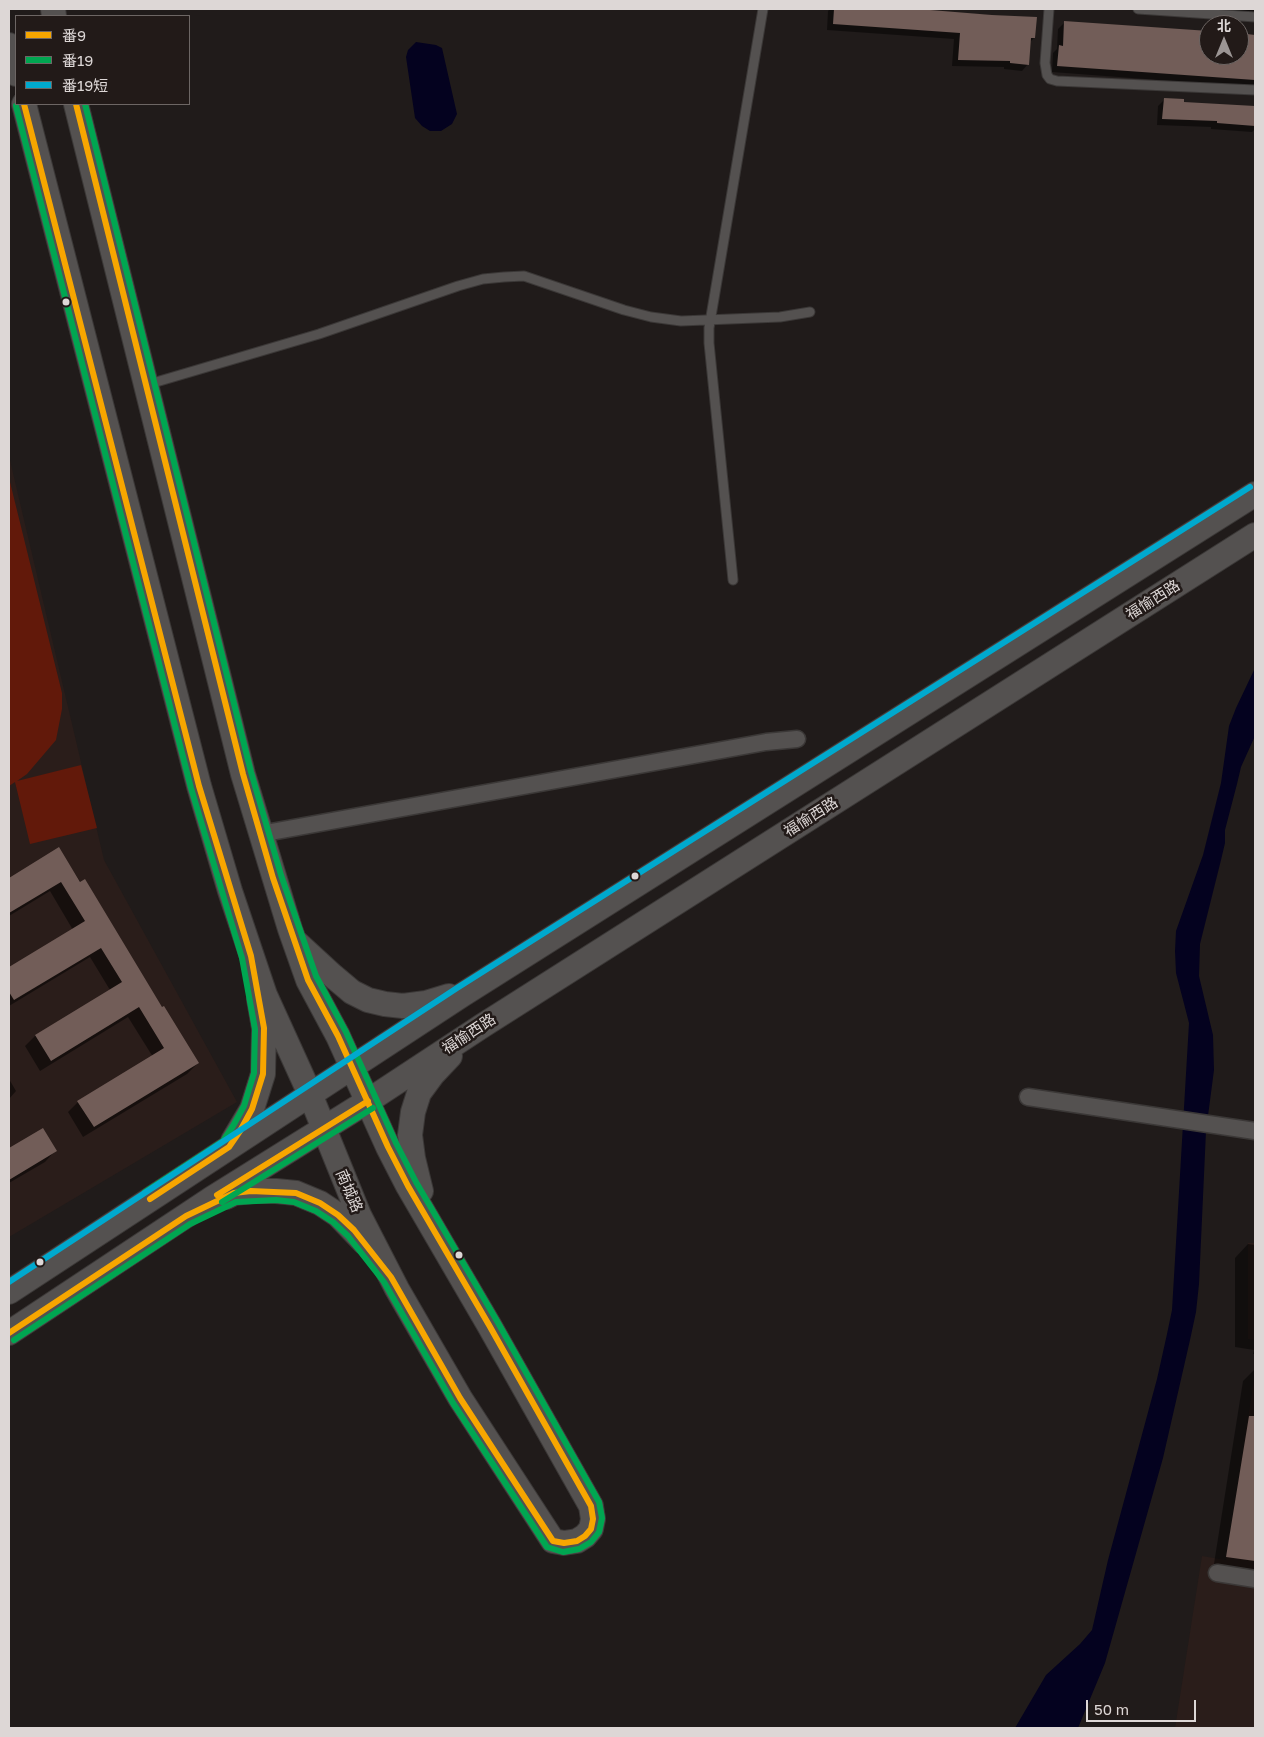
<!DOCTYPE html>
<meta charset="utf-8">
<style>
body{margin:0}
#map{position:relative;width:1264px;height:1737px;overflow:hidden;background:#201b1a;font-family:"Golos Text","Noto Sans SC",sans-serif}
canvas{display:block}
.frame{position:absolute;inset:0;border:10px solid #ddd7d6;pointer-events:none}
.legend{position:absolute;left:15px;top:15px;width:175px;height:90px;box-sizing:border-box;background:#221a18;border:1px solid #6d6664;margin:0;padding:6px 9px;list-style:none;font-size:15px;color:#ddd7d6}
.legend li{display:flex;align-items:center;gap:10px;height:25px}
.legend b{width:25px;border:1px solid #6d6664}
.north{position:absolute;left:1199px;top:15px;width:50px;height:50px;box-sizing:border-box;background:#221a18;border:1px solid #6d6664;border-radius:50%;rotate:0deg;font-size:14px;font-weight:700;line-height:20px;text-align:center;color:#ddd7d6}
.north::after{content:'';display:block;margin:auto;width:18px;height:22px;background:#9b9594;clip-path:polygon(50% 0,100% 100%,50% 72%,0 100%)}
.scale{position:absolute;left:1086px;top:1700px;width:110px;height:22px;box-sizing:border-box;border:2px solid #ddd7d6;border-top:0;padding-left:6px;font-size:15px;line-height:18px;white-space:nowrap;color:#ddd7d6;-webkit-text-stroke:4px #221a18;paint-order:stroke}
</style>
<div id="map">
<canvas width="1264" height="1737"></canvas>
<div class="frame"></div>
<ul class="legend">
<li><b style="height:6px;background:#f7a600"></b>番9</li>
<li><b style="height:6px;background:#00a651"></b>番19</li>
<li><b style="height:6px;background:#00a9ce"></b>番19短</li>
</ul>
<div class="north">北</div>
<div class="scale">50 m</div>
</div>
<script>
const ctx = document.querySelector('canvas').getContext('2d');
ctx.lineJoin = 'round';
function paint(path, color) { ctx.fillStyle = color; ctx.fill(path, 'evenodd'); }
const toPath = rows => new Path2D(rows.map(r => 'M' + r).join(''));
function trace(path, color, width, dash) { ctx.strokeStyle = color; ctx.lineWidth = width; ctx.lineCap = dash ? 'butt' : 'round'; ctx.setLineDash(dash || []); ctx.stroke(path); }
function label(font, color, halo, rows, align = 'center') {
  ctx.font = font + ' "Golos Text","Noto Sans SC",sans-serif'; ctx.lineWidth = 5; ctx.setLineDash([]); ctx.textBaseline = 'middle'; ctx.strokeStyle = halo; ctx.fillStyle = color; for (const [text, x, y, turn = 0] of rows) {
    ctx.save(); ctx.translate(x, y); ctx.rotate((+turn || 0) * Math.PI / 180); ctx.textAlign = isNaN(turn) ? turn : align; if (halo) ctx.strokeText(text, 0, 0); ctx.fillText(text, 0, 0); ctx.restore();
  }
}
const built = toPath([
 [9,456,104,860,237,1102,9,1237],
 [1248,1243,1255,1243,1255,1340,1248,1339],
 [1255,1373,1255,1728,1175,1728,1202,1556,1226,1560]
]);
const green = toPath([
 [9,478,62,693,62,709,56,740,27,774,17,781,81,765,97,828,30,844,15,782,9,786]
]);
const water = toPath([
 [416,42,436,45,442,48,457,114,452,124,441,131,430,131,422,126,415,118,406,57,408,50],
 [1255,668,1255,736,1241,767,1237,784,1225,830,1225,843,1221,860,1200,944,1199,976,1213,1035,1214,1070,1206,1131,1199,1284,1196,1312,1190,1340,1163,1458,1105,1663,1078,1728,1015,1728,1046,1675,1080,1644,1092,1630,1108,1560,1157,1379,1167,1334,1172,1310,1189,1023,1176,973,1175,951,1176,931,1203,855,1221,783,1229,726,1236,708]
]);
const shadow = toPath([
 [830,9,898,9,1036,18,1034,38,1029,43,1028,64,1022,71,1004,69,1004,67,952,66,954,39,827,30,828,11],
 [1168,9,1255,9,1255,14],
 [1065,22,1209,32,1209,55,1239,55,1239,35,1255,36,1255,83,1252,87,1052,72,1053,53,1057,49,1058,29],
 [1165,99,1183,103,1255,108,1255,129,1252,132,1211,129,1211,127,1157,125,1158,106],
 [59,849,198,1063,187,1074,83,1137,68,1112,78,1102,153,1057,128,1017,40,1071,25,1046,35,1036,110,990,90,957,9,1006,9,969,73,930,50,891,9,916,9,879],
 [9,1079,16,1091,9,1099],
 [42,1130,55,1151,45,1162,9,1183,9,1150],
 [1248,1244,1255,1245,1255,1354,1253,1354,1254,1350,1235,1347,1235,1258],
 [1255,1369,1255,1576,1213,1570,1243,1381]
]);
const building = toPath([
 [834,9,918,9,992,15,1037,17,1035,38,1031,38,1029,65,1010,63,1010,61,958,60,960,33,833,24],
 [1064,21,1209,31,1209,56,1221,57,1239,58,1239,33,1255,35,1255,80,1057,66,1059,45,1063,46],
 [1164,98,1184,99,1184,102,1255,106,1255,126,1217,123,1217,121,1162,119],
 [59,847,80,882,85,879,162,1007,164,1006,199,1063,94,1127,77,1101,164,1048,139,1007,51,1061,35,1035,122,982,101,948,14,1000,9,992,9,967,85,921,61,882,9,913,9,878],
 [43,1128,57,1151,9,1180,9,1148],
 [1249,1416,1255,1416,1255,1561,1226,1557]
]);
const lane = toPath([
 [1049,9,1045,63,1047,75,1050,79,1057,81,1255,90],
 [1138,9,1255,17],
 [146,385,319,334,458,286,483,279,504,277,524,276,624,310,651,317,681,321,780,317,810,312],
 [733,580,709,343,709,328,763,9]
]);
const street = toPath([
 [260,834,766,742,797,739],
 [1028,1097,1255,1131],
 [1217,1573,1255,1579]
]);
const secondary = toPath([
 [53,9,54,16],
 [9,45,16,74],
 [24,104,199,786,230,891,265,995,310,1094,359,1215,397,1289,460,1398,553,1541,564,1543,577,1541,585,1536,591,1529,593,1519,591,1506,489,1325,408,1186,388,1147,338,1036,308,980,290,929,243,774,76,104],
 [296,942,333,976,352,992,368,1000,385,1004,403,1006,426,1003,449,996],
 [233,1141,252,1109,263,1074,264,1028,259,999],
 [421,1191,413,1158,410,1135,413,1112,419,1093,433,1074,450,1056],
 [226,1197,234,1193,251,1191,276,1191,296,1193,320,1203,338,1215,364,1242],
 [9,1292,462,995,1255,494],
 [9,1333,211,1199,368,1101,482,1026,1255,535]
]);
const bus1 = toPath([
 [24,104,199,786,251,956,264,1028,263,1074,252,1109,240,1131,229,1147,150,1199],
 [217,1195,368,1101],
 [9,1333,186,1216,234,1193,251,1191,296,1193,320,1203,338,1215,354,1230,391,1277,460,1398,553,1541,564,1543,577,1541,585,1536,591,1529,593,1519,591,1506,489,1325,408,1186,388,1147,338,1036,308,980,273,878,243,774,76,104]
]);
const bus2 = toPath([
 [16,106,191,788,242,958,255,1029,254,1073,244,1106,233,1126,223,1141,145,1192],
 [222,1202,373,1108],
 [14,1340,190,1224,236,1202,276,1200,294,1202,316,1211,333,1222,348,1236,384,1282,453,1403,547,1547,563,1552,579,1549,591,1542,599,1532,602,1518,599,1502,497,1321,416,1182,396,1143,346,1032,316,976,281,875,251,772,85,104]
]);
const bus3 = toPath([
 [9,1282,457,988,1250,487]
]);
const markers = [
 [66,302,4.5,"#ddd7d6"],
 [635,876,4.5,"#ddd7d6"],
 [459,1255,4.5,"#ddd7d6"],
 [40,1262,4.5,"#ddd7d6"]
];
const streetNames = [
 ["福愉西路",1153,600,-32],
 ["福愉西路",811,817,-32],
 ["福愉西路",469,1034,-33],
 ["南城路",349,1191,67]
];
paint(built, '#2a1d1a');
paint(green, '#62190a');
paint(water, '#04021f');
paint(shadow, '#0007');
paint(building, '#725d58');
trace(lane, '#3b3837', 11);
trace(street, '#3b3837', 19);
trace(secondary, '#3b3837', 26);
trace(lane, '#545150', 9);
trace(street, '#545150', 16);
trace(secondary, '#545150', 24);
trace(bus1, '#f7a600', 6);
trace(bus2, '#00a651', 6);
trace(bus3, '#00a9ce', 6);
for (const [x, y, r, color] of markers) { const dot = new Path2D(); dot.arc(x, y, r, 0, 2 * Math.PI); ctx.fillStyle = color; ctx.fill(dot); trace(dot, '#221a18', 2); }
label('15px', '#ddd7d6', '#221a18', streetNames);
</script>
